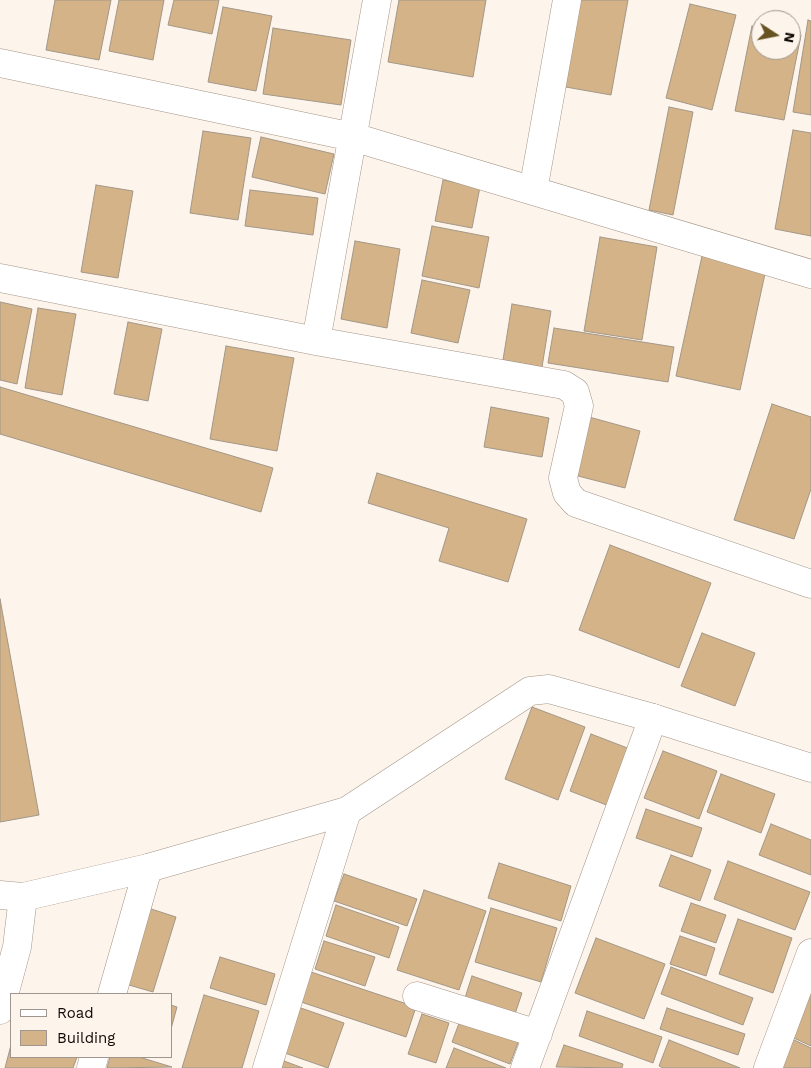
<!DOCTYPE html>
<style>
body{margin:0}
#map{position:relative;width:811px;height:1068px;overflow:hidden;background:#fdf4eb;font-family:"Work Sans",sans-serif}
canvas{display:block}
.legend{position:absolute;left:10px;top:993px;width:162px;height:65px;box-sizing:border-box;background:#fdf4eb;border:1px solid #9e968f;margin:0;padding:6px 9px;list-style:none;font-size:15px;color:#0f0a06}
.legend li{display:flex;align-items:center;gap:10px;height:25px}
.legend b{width:25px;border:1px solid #9e968f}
.north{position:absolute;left:751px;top:10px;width:50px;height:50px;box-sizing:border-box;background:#fdf4eb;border:1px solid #9e968f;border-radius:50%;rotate:101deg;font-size:14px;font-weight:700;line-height:20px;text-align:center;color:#0f0a06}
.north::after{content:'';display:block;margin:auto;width:18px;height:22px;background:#665321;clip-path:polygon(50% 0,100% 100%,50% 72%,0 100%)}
</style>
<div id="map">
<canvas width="811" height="1068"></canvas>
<ul class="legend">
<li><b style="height:6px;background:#fff"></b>Road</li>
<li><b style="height:14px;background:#d3b387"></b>Building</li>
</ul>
<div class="north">N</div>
</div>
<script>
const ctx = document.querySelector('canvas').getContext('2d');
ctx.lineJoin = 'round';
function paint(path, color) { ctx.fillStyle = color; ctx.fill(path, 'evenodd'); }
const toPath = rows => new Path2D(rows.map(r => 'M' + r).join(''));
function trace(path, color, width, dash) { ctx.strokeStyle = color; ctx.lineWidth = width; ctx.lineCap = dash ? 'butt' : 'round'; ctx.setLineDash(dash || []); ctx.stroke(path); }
const building = toPath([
 [55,0,111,0,99,60,46,50,55,0],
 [119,0,164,0,153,60,109,51,119,0],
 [174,0,219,0,212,34,168,25,174,0],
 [399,0,486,0,473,77,388,62,399,0],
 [574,0,628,0,611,95,560,86,574,0],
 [690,4,736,15,712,110,666,98,690,4],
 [223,7,272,16,256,91,208,82,223,7],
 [808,20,811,21,811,115,793,112,808,20],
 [752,26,761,28,761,50,791,50,791,33,801,35,784,120,735,111,752,26],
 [273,28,351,40,341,105,263,94,273,28],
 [669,107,693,112,673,215,649,210,669,107],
 [793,130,811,133,811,236,775,229,793,130],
 [203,131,251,138,238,220,190,213,203,131],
 [261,137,334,154,325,194,252,177,261,137],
 [443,180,480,187,472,228,435,221,443,180],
 [96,185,133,191,118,278,81,272,96,185],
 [250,190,318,198,313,235,245,226,250,190],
 [432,226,489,237,479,288,422,276,432,226],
 [600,237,657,247,642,340,584,331,600,237],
 [355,241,400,249,387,328,341,319,355,241],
 [702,256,766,269,740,390,676,376,702,256],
 [422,280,470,290,458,343,411,333,422,280],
 [0,302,32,309,17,384,0,380,0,302],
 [512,304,551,311,542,367,503,360,512,304],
 [38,308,76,314,62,395,25,388,38,308],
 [128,322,162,329,148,401,114,394,128,322],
 [554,328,674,347,668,382,548,363,554,328],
 [226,346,294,358,277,451,210,439,226,346],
 [0,387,273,468,261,512,0,434,0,387],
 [772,404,811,417,811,489,794,539,734,520,772,404],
 [491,407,549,418,542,457,484,447,491,407],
 [589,417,640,431,625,488,574,475,589,417],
 [377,473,527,519,508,582,439,561,449,528,368,503,377,473],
 [610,545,711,583,679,668,579,630,610,545],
 [0,599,39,815,0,822,0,599],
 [702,633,755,653,735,706,681,686,702,633],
 [532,707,585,727,558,800,505,779,532,707],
 [591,734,630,749,609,806,570,791,591,734],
 [663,751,717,771,699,819,644,798,663,751],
 [721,774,775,794,761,833,707,812,721,774],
 [646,809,702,828,692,857,636,838,646,809],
 [771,824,811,840,811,875,759,855,771,824],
 [671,855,711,870,700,901,659,886,671,855],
 [728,861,810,892,795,930,714,899,728,861],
 [499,863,571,886,561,921,488,898,499,863],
 [344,874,417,899,407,926,334,901,344,874],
 [424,890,486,911,459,990,397,970,424,890],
 [691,903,726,915,716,943,681,931,691,903],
 [336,905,399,927,389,958,326,936,336,905],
 [145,907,176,917,153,992,122,983,145,907],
 [491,908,557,928,541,982,475,962,491,908],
 [738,919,792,938,773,993,719,974,738,919],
 [680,936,715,948,706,976,670,964,680,936],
 [596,938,665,964,644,1019,575,993,596,938],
 [324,941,375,957,365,986,315,969,324,941],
 [220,957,275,974,266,1005,210,988,220,957],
 [671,967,753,998,743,1025,661,994,671,967],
 [811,970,811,1046,783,1033,811,970],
 [311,972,416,1007,406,1037,301,1002,311,972],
 [472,976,522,993,514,1017,464,1001,472,976],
 [204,995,259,1011,242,1068,182,1068,204,995],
 [171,1005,177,1007,171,1029,171,1005],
 [298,1007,344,1023,328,1068,282,1052,298,1007],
 [667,1008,745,1034,738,1055,660,1029,667,1008],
 [587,1011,662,1037,653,1063,579,1036,587,1011],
 [422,1014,449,1023,436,1063,408,1054,422,1014],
 [461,1018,519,1040,510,1064,452,1042,461,1018],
 [790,1038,811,1048,811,1068,777,1068,790,1038],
 [669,1040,740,1068,663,1068,659,1066,669,1040],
 [11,1045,11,1057,77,1057,73,1068,5,1068,11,1045],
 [564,1045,623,1064,622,1068,556,1067,564,1045],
 [454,1048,506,1068,446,1068,454,1048],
 [110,1057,139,1057,172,1067,107,1068,110,1057],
 [284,1061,303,1068,281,1068,284,1061]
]);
const minor = toPath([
 [0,63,353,137,811,274],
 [533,191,567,0],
 [0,278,316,341,564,385,575,392,579,406,563,478,567,493,576,503,811,584],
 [316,341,377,0],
 [112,994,148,868],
 [417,996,538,1034],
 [0,1010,17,947,23,897],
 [91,1068,94,1057],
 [267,1068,347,811],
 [525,1068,653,718],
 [768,1068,811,953]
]);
const tertiary = toPath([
 [0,895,23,897,148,868,347,811,530,691,549,689,653,718,811,768]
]);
paint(building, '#d3b387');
trace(building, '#a39788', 1);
trace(minor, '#a49588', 29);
trace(tertiary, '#a49588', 29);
trace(minor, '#fff', 28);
trace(tertiary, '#fff', 28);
</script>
